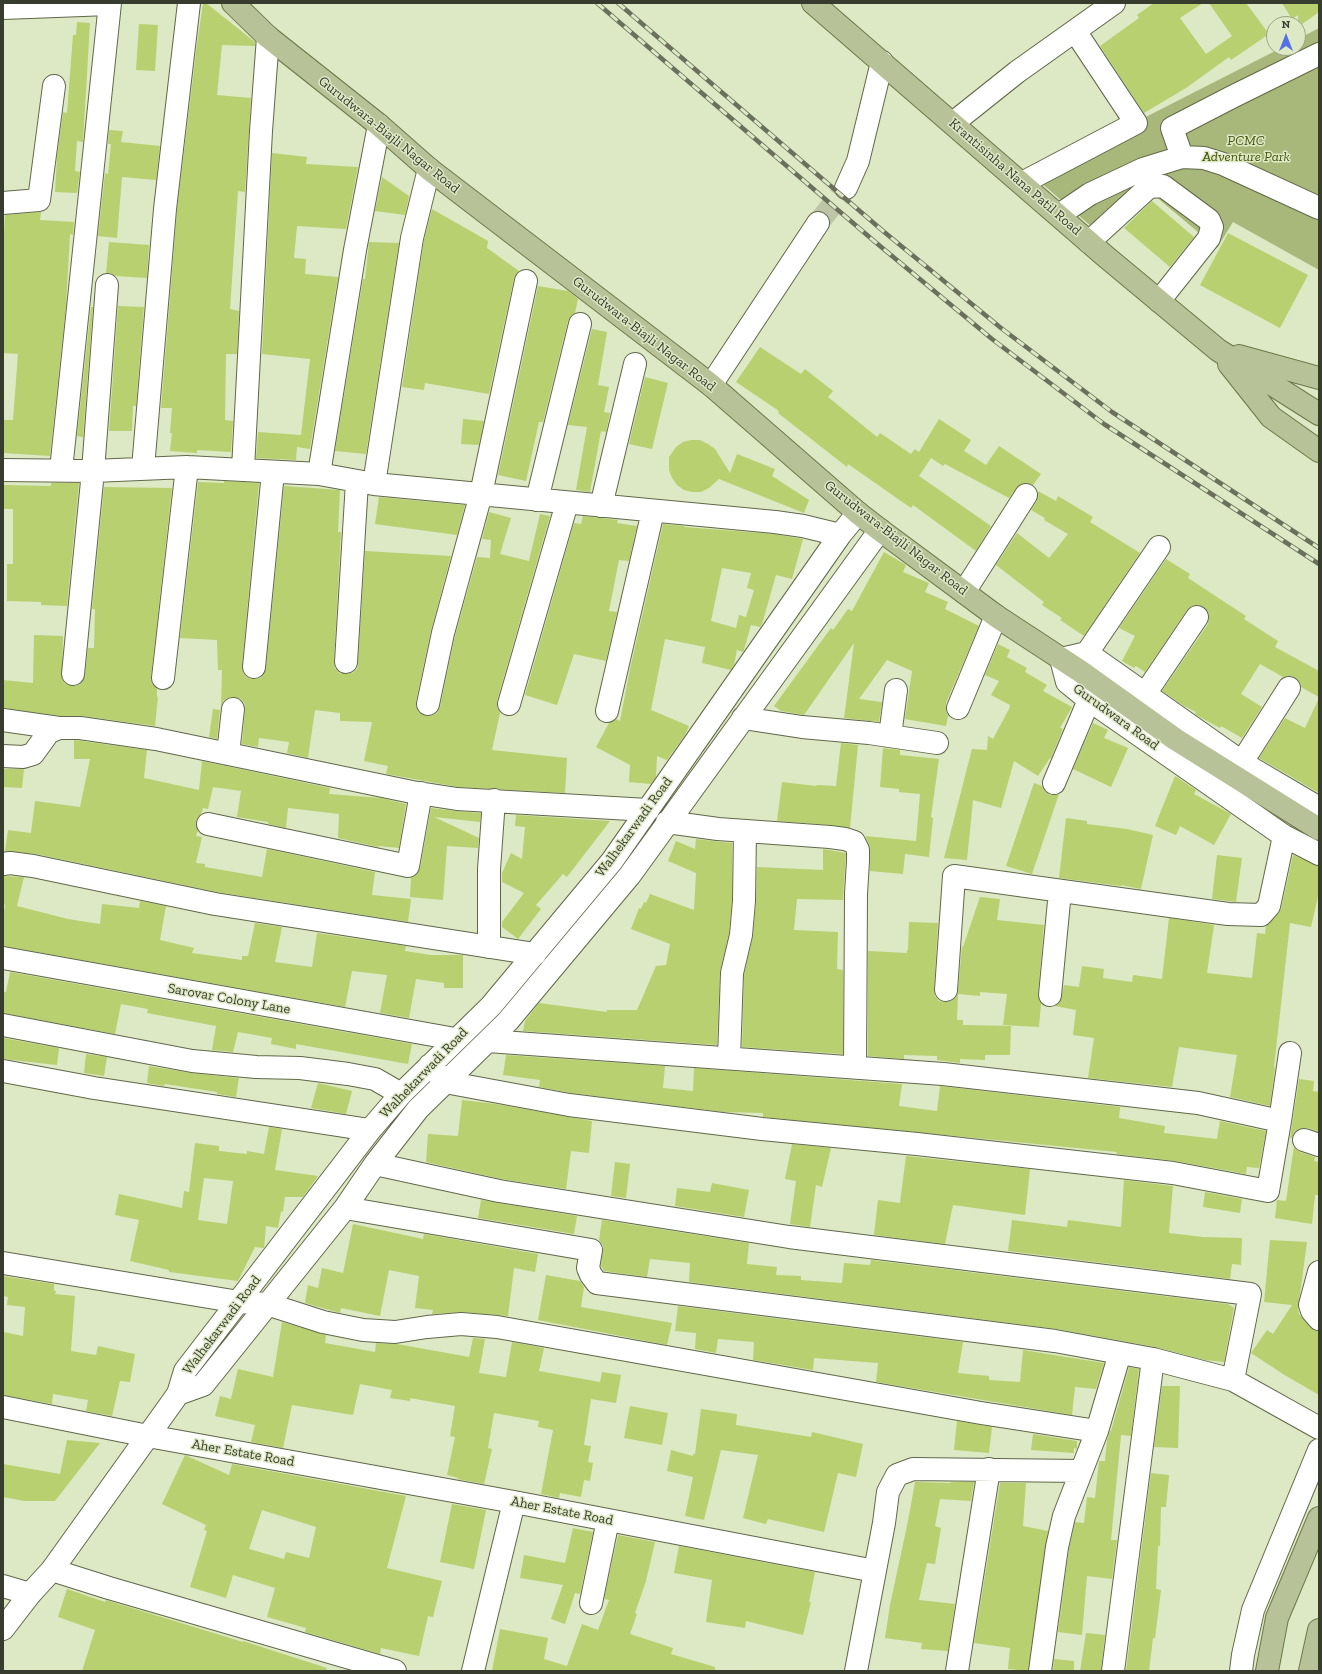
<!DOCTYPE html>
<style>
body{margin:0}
#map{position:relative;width:1322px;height:1674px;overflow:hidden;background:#dde8c4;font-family:"Zilla Slab",serif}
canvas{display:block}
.frame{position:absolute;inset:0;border:4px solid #383c2e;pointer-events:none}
.north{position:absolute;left:1266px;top:16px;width:40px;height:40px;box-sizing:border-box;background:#dde8c4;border:1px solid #9ba388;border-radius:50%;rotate:0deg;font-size:11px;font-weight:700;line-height:16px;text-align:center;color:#383c2e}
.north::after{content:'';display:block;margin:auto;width:14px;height:18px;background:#556fe4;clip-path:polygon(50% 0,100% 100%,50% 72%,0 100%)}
</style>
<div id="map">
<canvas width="1322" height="1674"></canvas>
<div class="frame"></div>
<div class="north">N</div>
</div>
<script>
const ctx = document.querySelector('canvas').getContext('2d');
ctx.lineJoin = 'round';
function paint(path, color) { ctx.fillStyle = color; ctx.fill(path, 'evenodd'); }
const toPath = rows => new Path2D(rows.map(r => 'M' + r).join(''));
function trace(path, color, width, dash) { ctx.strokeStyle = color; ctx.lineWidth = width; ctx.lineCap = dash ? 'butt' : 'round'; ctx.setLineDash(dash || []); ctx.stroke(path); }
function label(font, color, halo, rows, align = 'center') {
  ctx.font = font + ' "Zilla Slab",serif'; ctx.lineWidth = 3; ctx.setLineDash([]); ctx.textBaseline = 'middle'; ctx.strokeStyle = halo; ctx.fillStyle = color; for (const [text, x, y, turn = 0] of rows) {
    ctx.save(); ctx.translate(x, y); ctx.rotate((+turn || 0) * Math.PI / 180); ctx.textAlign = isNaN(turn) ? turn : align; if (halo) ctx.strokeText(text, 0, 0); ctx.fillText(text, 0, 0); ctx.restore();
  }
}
const green = toPath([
 [1319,28,1319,270,1233,222,1217,248,1148,190,1106,239,1032,175,1281,48,1298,48,1298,39]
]);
const building = toPath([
 [203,3,206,3,255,42,255,46,222,45,217,95,251,98,245,192,238,191,230,309,239,311,237,354,226,354,225,420,233,421,231,452,197,450,197,453,170,451,172,433,170,433,172,408,161,408,177,210,197,44],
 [1154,3,1203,3,1180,18,1206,54,1232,36,1209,3,1246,3,1269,34,1231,60,1229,57,1186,88,1144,113,1100,46,1139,18,1137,15],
 [1282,3,1319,3,1319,12,1298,27,1298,15,1292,19],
 [77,22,90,23,83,142,77,141,75,171,80,172,77,193,55,192,57,156,63,112,67,113,73,35,76,35],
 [139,24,158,25,155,71,136,70],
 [109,130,123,131,121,142,160,146,156,180,122,177,117,238,98,236,105,173,108,174,111,144,108,144],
 [272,153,307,157,306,164,358,167,346,229,297,226,294,258,306,259,305,274,338,277,310,449,297,447,296,460,256,458,258,432,301,435,310,359,262,354],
 [382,177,409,196,405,215,375,211],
 [1152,201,1194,237,1170,267,1124,228],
 [432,209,488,241,487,248,519,271,514,278,489,394,425,383,424,390,402,387,424,240],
 [41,212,40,220,74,222,73,235,70,234,66,306,50,456,3,453,3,420,13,420,18,354,3,353,3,251,5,215],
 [1228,233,1308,275,1280,328,1200,285],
 [109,242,149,245,147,278,116,276,106,273],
 [369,242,399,243,366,454,335,451,363,279,365,279],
 [538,286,568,291,578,299,575,313,571,316,568,321,543,422,539,422,526,481,498,475],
 [118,306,144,307,136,406,133,406,132,431,109,431],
 [91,307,93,307,83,437,77,436],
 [592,329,607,332,598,385,609,387,604,412,610,413,606,432,601,431,590,492,576,490,587,427,568,425],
 [760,347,801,374,805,369,833,391,828,397,877,437,880,433,911,454,915,449,919,452,939,419,971,440,964,451,986,465,999,446,1041,474,1033,485,1027,483,1020,484,1009,498,945,464,943,466,931,458,919,476,991,526,976,551,913,505,911,508,848,464,847,467,778,413,779,411,736,382],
 [645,377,668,383,652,449,629,444],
 [463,419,484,421,479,445,461,444],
 [691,440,700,440,708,444,715,449,730,473,737,454,775,469,772,476,809,500,804,513,719,479,709,488,701,492,692,492,684,490,677,485,672,478,669,470,669,457,676,447,683,442],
 [224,481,259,483,242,666,243,672,246,677,252,679,260,678,264,674,266,668,284,486,340,490,338,532,341,532,334,661,335,668,339,673,346,674,352,673,357,669,358,663,365,551,451,556,431,630,416,701,416,707,419,713,426,716,431,716,437,713,440,707,455,636,477,557,490,558,491,540,482,539,489,512,511,518,500,554,529,561,540,514,550,516,497,701,497,707,500,713,492,750,567,758,565,793,458,787,386,774,388,766,364,761,372,722,340,721,340,713,315,710,308,758,287,753,289,742,259,738,258,747,242,744,245,710,245,704,241,699,234,697,228,698,223,701,221,707,222,670,218,670,217,640,180,638,198,482,224,483],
 [51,483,79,483,67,606,41,605,41,602,7,601,7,564,13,564,13,509,3,509,3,485,51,486],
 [104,487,172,488,151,677,152,683,157,689,157,697,158,697,155,726,82,716,60,716,3,708,3,680,33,683,34,635,63,636,62,679,65,684,72,686,78,685,83,681,85,675,88,648,94,648,95,609,92,609],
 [1038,491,1056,501,1058,496,1093,517,1090,522,1140,553,1084,636,1060,620,1062,618,1042,605,1044,602,996,565,1017,533,1049,558,1068,534,1044,520,1045,518,1031,510,1037,501,1038,496],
 [379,497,465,505,457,535,375,524],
 [583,516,618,520,617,523,637,526,629,561,619,560,609,611,617,612,606,661,574,654,557,705,525,695,574,523,581,524],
 [663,524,684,526,684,527,774,534,803,539,792,579,776,575,762,624,760,627,751,625,744,650,743,652,737,650,734,665,731,670,702,663,705,647,665,639,651,710,689,726,685,735,667,760,657,756,656,777,651,784,629,782,630,765,596,747,609,723,616,719,620,721,630,669],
 [722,568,751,573,747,588,754,590,746,617,739,615,736,628,711,621],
 [884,552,906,565,903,572,929,583,925,592,948,602,945,609,979,626,946,703,946,710,948,716,946,726,905,719,912,671,887,660,859,699,882,702,879,722,844,718,854,643,804,715,781,711,774,706,831,628,833,630,848,609,852,611],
 [1166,559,1190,574,1188,578,1246,616,1244,619,1278,641,1275,647,1319,671,1319,697,1301,687,1300,682,1295,677,1289,676,1283,677,1260,664,1241,694,1262,707,1242,738,1221,726,1220,728,1200,717,1195,714,1196,712,1184,706,1162,691,1208,624,1209,617,1208,611,1204,607,1198,605,1192,606,1187,610,1145,672,1136,666,1134,668,1122,661,1135,636,1119,628],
 [998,644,1010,650,1007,657,1027,668,1025,672,1047,685,1043,691,1072,707,1060,728,1063,729,1051,758,1050,758,1038,776,1014,761,1001,808,973,800,967,860,944,858,972,749,987,750,988,736,993,739,1009,709,1010,705,991,695,999,681,985,675],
 [1319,698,1319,793,1259,758,1285,718,1305,728],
 [213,709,220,710,217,739,209,737],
 [1093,723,1108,730,1104,738,1128,748,1111,787,1073,769],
 [74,740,147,750,144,778,199,790,202,761,330,788,329,794,381,798,406,804,399,848,379,846,378,847,338,838,339,814,288,808,286,828,268,824,268,822,237,817,241,791,213,787,208,809,203,808,201,814,196,821,198,830,196,836,202,837,196,863,205,864,205,867,262,877,267,849,375,872,372,895,411,899,408,922,217,892,36,854,5,851,8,830,31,833,35,801,80,807,90,759,74,759],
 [841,743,858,745,850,828,831,825,777,821,782,782,816,786,817,785,836,786],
 [883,748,900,750,900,755,939,759,931,817,933,818,929,857,905,854,903,874,870,871,870,850,865,836,916,841,920,794,899,792,899,789,880,787],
 [3,769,24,769,22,788,3,787],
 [1175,776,1196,790,1194,794,1231,814,1214,845,1180,826,1176,835,1155,826],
 [1034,783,1042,786,1044,791,1050,795,1059,794,1032,874,1006,866],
 [431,808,455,811,481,813,480,822,434,817,479,838,478,848,447,846,443,900,410,897,411,878,417,874,420,868],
 [516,815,610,821,567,877,563,874,536,905,541,909,518,939,502,927,502,922,524,893,502,882,502,873,511,853,522,859,525,827,515,826],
 [1066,818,1087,821,1087,824,1127,829,1153,835,1141,889,1121,885,1121,886,1059,878],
 [696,839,732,843,732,900,729,933,720,972,717,1045,523,1031,525,1021,539,1003,607,1012,607,1010,637,1010,656,966,666,965,670,944,631,929,639,908,641,909,644,902,646,903,650,894,694,910,696,873,668,861,676,841,695,849],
 [823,849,846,853,843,900,797,899,794,930,838,932,837,969,843,970,843,1054,742,1047,744,975,753,936,756,902,757,867,823,870],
 [1217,855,1242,858,1236,902,1212,899],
 [1293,855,1319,866,1319,892,1311,927,1290,923,1274,1067,1275,1068,1270,1106,1230,1097,1237,1055,1179,1047,1172,1087,1088,1078,1094,1038,1073,1035,1076,1010,1055,1006,1060,1002,1064,985,1079,987,1082,966,1104,969,1103,978,1132,982,1133,975,1162,979,1169,918,1214,925,1207,973,1252,978,1257,933,1265,934,1266,926,1278,914,1281,909],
 [3,876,24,877,17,906,68,919,100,924,102,904,139,908,140,901,166,906,160,940,194,948,192,953,242,960,242,956,248,956,255,923,282,927,275,962,312,967,317,933,406,946,405,951,431,955,463,955,463,988,444,988,444,983,416,979,409,1018,380,1013,387,975,352,971,345,1007,3,946,3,917,5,905,3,904],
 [980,897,1000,899,997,920,1044,925,1038,994,1039,1000,1042,1004,1041,1004,1039,1027,1003,1025,1007,994,980,992,980,996,958,994,957,1020,963,1020,963,1025,1011,1026,1010,1055,985,1055,985,1060,960,1059,960,1063,937,1060,937,1056,904,1055,904,1059,868,1056,868,951,907,953,907,950,908,950,909,922,938,923,934,990,935,996,939,1001,946,1002,951,1001,956,997,958,991,962,946,963,947],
 [10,972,412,1044,408,1064,296,1044,296,1049,271,1044,272,1038,238,1032,233,1052,212,1050,216,1026,147,1013,148,1009,121,1004,115,1034,3,1013,3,992,6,992],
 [3,1038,59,1048,57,1065,3,1059],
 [86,1054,107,1057,104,1076,84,1073],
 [506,1055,665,1066,663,1088,693,1091,694,1068,902,1084,899,1106,937,1111,940,1086,1120,1107,1119,1118,1165,1126,1164,1133,1217,1139,1220,1121,1266,1131,1259,1168,1247,1167,1246,1174,1175,1161,1116,1154,1117,1152,763,1117,763,1113,724,1112,571,1093,539,1087,540,1080,503,1075],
 [149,1066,191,1073,239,1078,236,1097,217,1094,217,1092,165,1084,164,1086,147,1083],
 [1299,1079,1314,1081,1313,1091,1319,1092,1319,1132,1308,1128,1301,1128,1295,1131,1292,1138,1290,1138],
 [318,1083,352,1091,346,1114,311,1108],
 [462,1100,496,1104,592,1121,589,1153,571,1151,566,1189,501,1179,426,1162,428,1134,458,1136],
 [269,1127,282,1129,275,1170,318,1176,303,1197,285,1197,283,1212,281,1211,278,1228,266,1226,264,1248,255,1247,238,1281,169,1272,169,1270,130,1261,139,1220,115,1215,119,1194,182,1208,184,1191,189,1192,195,1143,219,1146,219,1151,247,1154,247,1151,264,1154],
 [204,1178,233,1181,227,1224,198,1220],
 [792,1144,831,1148,822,1187,816,1185,810,1227,790,1224,796,1181,785,1179],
 [1294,1146,1300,1152,1315,1157,1314,1161,1319,1162,1319,1184,1318,1195,1315,1195,1312,1224,1275,1218,1277,1200,1286,1201],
 [906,1156,1030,1169,1025,1215,953,1205,945,1244,874,1235,878,1200,900,1203],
 [615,1162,630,1164,626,1198,611,1196],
 [1124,1180,1173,1186,1169,1233,1203,1237,1242,1238,1241,1265,1232,1264,1230,1279,1008,1251,1012,1220,1067,1227,1068,1220,1121,1227],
 [712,1183,749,1190,744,1217,675,1206,677,1188,710,1192],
 [1205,1192,1242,1199,1240,1213,1203,1207],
 [481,1200,577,1216,574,1234,478,1218],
 [602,1220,749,1243,747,1264,777,1267,776,1275,801,1276,801,1280,842,1283,844,1263,870,1265,871,1260,1228,1304,1234,1308,1224,1362,1205,1360,1155,1347,1057,1329,689,1282,690,1263,650,1259,647,1277,604,1271,601,1266,603,1246,599,1240],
 [353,1224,423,1239,424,1234,538,1254,535,1272,514,1268,508,1316,462,1312,432,1314,433,1310,415,1308,419,1276,389,1270,380,1316,341,1308,340,1313,305,1303,308,1285,318,1288,322,1268,343,1273],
 [1270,1240,1307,1242,1298,1309,1299,1314,1310,1327,1315,1331,1319,1331,1319,1395,1283,1374,1251,1353,1267,1330,1273,1334,1292,1305,1264,1302],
 [546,1275,580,1281,584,1287,581,1307,672,1323,667,1345,538,1320],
 [3,1276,54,1284,54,1291,56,1291,55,1294,75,1296,71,1351,96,1355,98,1346,135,1354,130,1382,120,1381,112,1416,86,1411,88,1400,53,1394,52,1404,3,1395,3,1332,23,1336,25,1307,7,1305,8,1297,3,1296],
 [678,1306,963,1342,958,1373,989,1376,989,1380,1020,1382,1023,1350,1104,1363,1096,1389,1075,1387,1072,1415,876,1382,878,1363,814,1358,813,1370,753,1360,754,1342,718,1339,716,1353,695,1349,696,1333,675,1331],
 [282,1322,326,1335,325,1343,375,1352,376,1343,397,1344,469,1357,473,1338,485,1339,479,1373,506,1377,512,1342,544,1348,539,1371,600,1382,602,1372,621,1375,616,1403,591,1399,584,1445,591,1446,588,1462,593,1463,590,1481,584,1480,581,1497,560,1493,559,1498,541,1494,553,1430,538,1427,539,1421,494,1413,488,1448,492,1449,484,1484,457,1479,458,1478,447,1475,455,1437,450,1436,455,1406,410,1398,410,1401,390,1398,392,1390,360,1384,353,1415,292,1405,283,1448,251,1442,255,1425,215,1416,220,1396,231,1399,238,1369,273,1377],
 [1129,1367,1139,1369,1131,1436,1121,1435,1111,1540,1117,1540,1112,1579,1087,1576,1082,1635,1058,1632,1069,1549,1075,1522,1084,1523,1087,1497,1095,1498,1099,1461,1105,1461,1107,1440,1110,1431,1111,1431],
 [1162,1386,1180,1386,1178,1448,1154,1447],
 [630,1406,668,1413,662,1445,624,1438],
 [701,1409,737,1414,736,1425,811,1437,812,1432,863,1444,856,1477,838,1473,824,1532,768,1519,766,1524,743,1518,758,1455,721,1450,704,1520,685,1516,693,1477,667,1471,671,1450,693,1456,693,1454,695,1454],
 [957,1421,992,1427,989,1453,954,1450],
 [1033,1434,1077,1441,1077,1449,1074,1448,1074,1453,1031,1450],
 [67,1440,100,1443,55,1501,24,1501,3,1497,3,1464,60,1474],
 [185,1455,229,1475,232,1464,406,1496,387,1568,442,1581,433,1617,428,1616,419,1656,381,1648,380,1654,305,1632,306,1628,267,1617,275,1588,233,1575,226,1598,190,1587,207,1531,204,1530,206,1525,162,1504],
 [262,1510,316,1527,309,1558,286,1552,284,1559,249,1549],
 [1151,1473,1169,1475,1166,1507,1161,1507,1160,1546,1158,1546,1156,1589,1161,1590,1155,1638,1153,1638,1149,1671,1126,1671],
 [915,1482,951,1483,951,1482,974,1482,971,1501,940,1499,935,1526,941,1528,935,1564,927,1563,919,1600,955,1604,948,1651,921,1649,922,1643,885,1638,890,1605,908,1521],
 [1000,1483,1026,1483,1023,1526,1048,1531,1028,1671,1008,1669,1010,1648,974,1643],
 [452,1504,486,1510,474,1569,440,1562],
 [573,1528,593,1532,580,1594,575,1593,565,1624,551,1619,563,1585,520,1578,524,1555,565,1563],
 [618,1535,655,1542,646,1581,635,1613,637,1614,630,1634,673,1648,671,1654,715,1667,715,1671,492,1671,500,1629,548,1638,544,1659,567,1666,582,1624,598,1630,609,1600,604,1599],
 [679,1546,815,1572,809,1602,811,1602,803,1635,746,1621,745,1628,706,1622,712,1580,674,1573],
 [67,1589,105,1602,106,1600,243,1642,243,1641,327,1668,326,1671,82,1671,95,1630,58,1617],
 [1086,1633,1105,1635,1101,1671,1080,1671],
 [1054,1659,1074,1661,1074,1671,1053,1671]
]);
const minorTunnel = toPath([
 [818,223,846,188]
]);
const minor = toPath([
 [3,8,109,4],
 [953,123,1017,72,1114,3],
 [1182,157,1172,128,1232,97,1319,54],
 [1022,183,1136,123,1075,31],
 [846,188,858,161,882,62],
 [3,203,39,200,54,86],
 [1059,215,1090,194,1143,169,1182,157,1204,158,1223,164,1319,208],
 [1089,242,1149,187,1163,186,1209,220,1212,227,1209,238,1159,301],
 [711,385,818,223],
 [143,468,165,209,189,3],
 [243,469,261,131,268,37],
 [3,470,93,471,187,467,319,474,374,484,775,522,803,526,840,535],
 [61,470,110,3],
 [319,474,355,250,379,125],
 [374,484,412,238,429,169],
 [537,500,580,324],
 [601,506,635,364],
 [964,592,1026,495],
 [1087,653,1159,547],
 [346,662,357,482],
 [254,667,273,472],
 [73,674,93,471,107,285],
 [163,678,187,467],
 [1145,694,1197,617],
 [428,704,443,633,481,494,526,281],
 [509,704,567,503],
 [958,708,996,616],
 [607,711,653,511],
 [743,718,802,727,869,733,937,743],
 [3,720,59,728],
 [890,736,896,690],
 [228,754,233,709],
 [3,756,23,757,33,754,49,732,59,728,80,728,156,739,412,792,457,799,648,810],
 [1242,762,1289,688],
 [1054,783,1089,700],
 [1319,808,1246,765,1087,653,1061,659,1067,682,1089,700,1284,836,1319,854],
 [667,822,718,829,830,837,845,839,854,842,858,850,858,861,856,894,855,1067],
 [208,824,408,866,421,793],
 [3,864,10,863,33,866,215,904,535,954],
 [489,947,489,869,494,800],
 [3,958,455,1039],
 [946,990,954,876,1228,914,1261,915,1269,906,1284,836],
 [1050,995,1060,891],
 [3,1025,192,1061,256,1067,300,1068,348,1074,375,1079,401,1094],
 [729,1058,732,973,741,935,744,901,745,831],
 [430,1065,445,1082,569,1105,762,1129,917,1144,1173,1173,1268,1191,1280,1121,1198,1103,943,1074,488,1041],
 [3,1071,94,1088,370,1130],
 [1280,1121,1290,1053],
 [1304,1140,1319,1145],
 [375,1164,499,1191,789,1237,1250,1294,1233,1380],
 [345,1208,591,1250,588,1268,591,1275,597,1283,1055,1341,1153,1359,1233,1380,1319,1428],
 [3,1263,239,1302,267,1304,323,1322,363,1330,395,1332,427,1327,461,1324,497,1327,981,1413,1097,1431],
 [1319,1272,1310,1305,1312,1311,1319,1319],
 [178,1394,203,1385,345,1208,375,1164,418,1109,508,1021,630,875,880,530],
 [3,1407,148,1436,514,1502,875,1571],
 [52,1570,109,1588,395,1671],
 [3,1586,30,1594],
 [591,1603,608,1520],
 [3,1629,30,1594,52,1570,178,1394,185,1371,370,1130,401,1094,491,1006,612,861,840,535,858,513],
 [473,1671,514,1502],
 [856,1671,884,1523,888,1492,897,1475,913,1469,1080,1471],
 [957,1671,989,1469],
 [1040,1671,1057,1547,1064,1516,1097,1431,1120,1353],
 [1113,1671,1153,1359],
 [1241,1671,1243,1655,1253,1610,1319,1450]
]);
const major = toPath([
 [233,3,268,37,379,125,429,169,711,385,858,513,880,530,996,616,1080,671,1175,739,1319,829],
 [813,3,1105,256,1218,350,1319,414],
 [1239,356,1319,378],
 [1229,364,1271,417,1319,451],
 [1267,1671,1277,1618,1319,1518],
 [1310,1671,1319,1630]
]);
const rail = toPath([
 [597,3,874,241,992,339,1104,424,1319,564],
 [618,3,883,231,1001,328,1112,412,1319,548]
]);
const streetNames = [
 ["Gurudwara-Biajli Nagar Road",389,135,39],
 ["Krantisinha Nana Patil Road",1015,177,41],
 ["Gurudwara-Biajli Nagar Road",644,334,38],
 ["Gurudwara-Biajli Nagar Road",896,538,38],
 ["Gurudwara Road",1116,717,36],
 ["Walhekarwadi Road",634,827,-54],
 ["Sarovar Colony Lane",229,999,10],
 ["Walhekarwadi Road",424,1073,-46],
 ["Walhekarwadi Road",222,1325,-53],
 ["Aher Estate Road",243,1453,10],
 ["Aher Estate Road",562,1511,11]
];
const parkNames = [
 ["PCMC",1246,141],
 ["Adventure Park",1246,157]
];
paint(green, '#a8b87a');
paint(building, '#b8d06f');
trace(minorTunnel, '#bcc6a6', 22, [22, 11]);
trace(minor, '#606849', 24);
trace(major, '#6c7847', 24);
trace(minor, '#fff', 22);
trace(major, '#b8c298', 22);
trace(rail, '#6a705b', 4.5);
trace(rail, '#dde8c4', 3, [9]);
label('14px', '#383c2e', '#dde8c4', streetNames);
label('italic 14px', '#46540b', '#dde8c4', parkNames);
</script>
